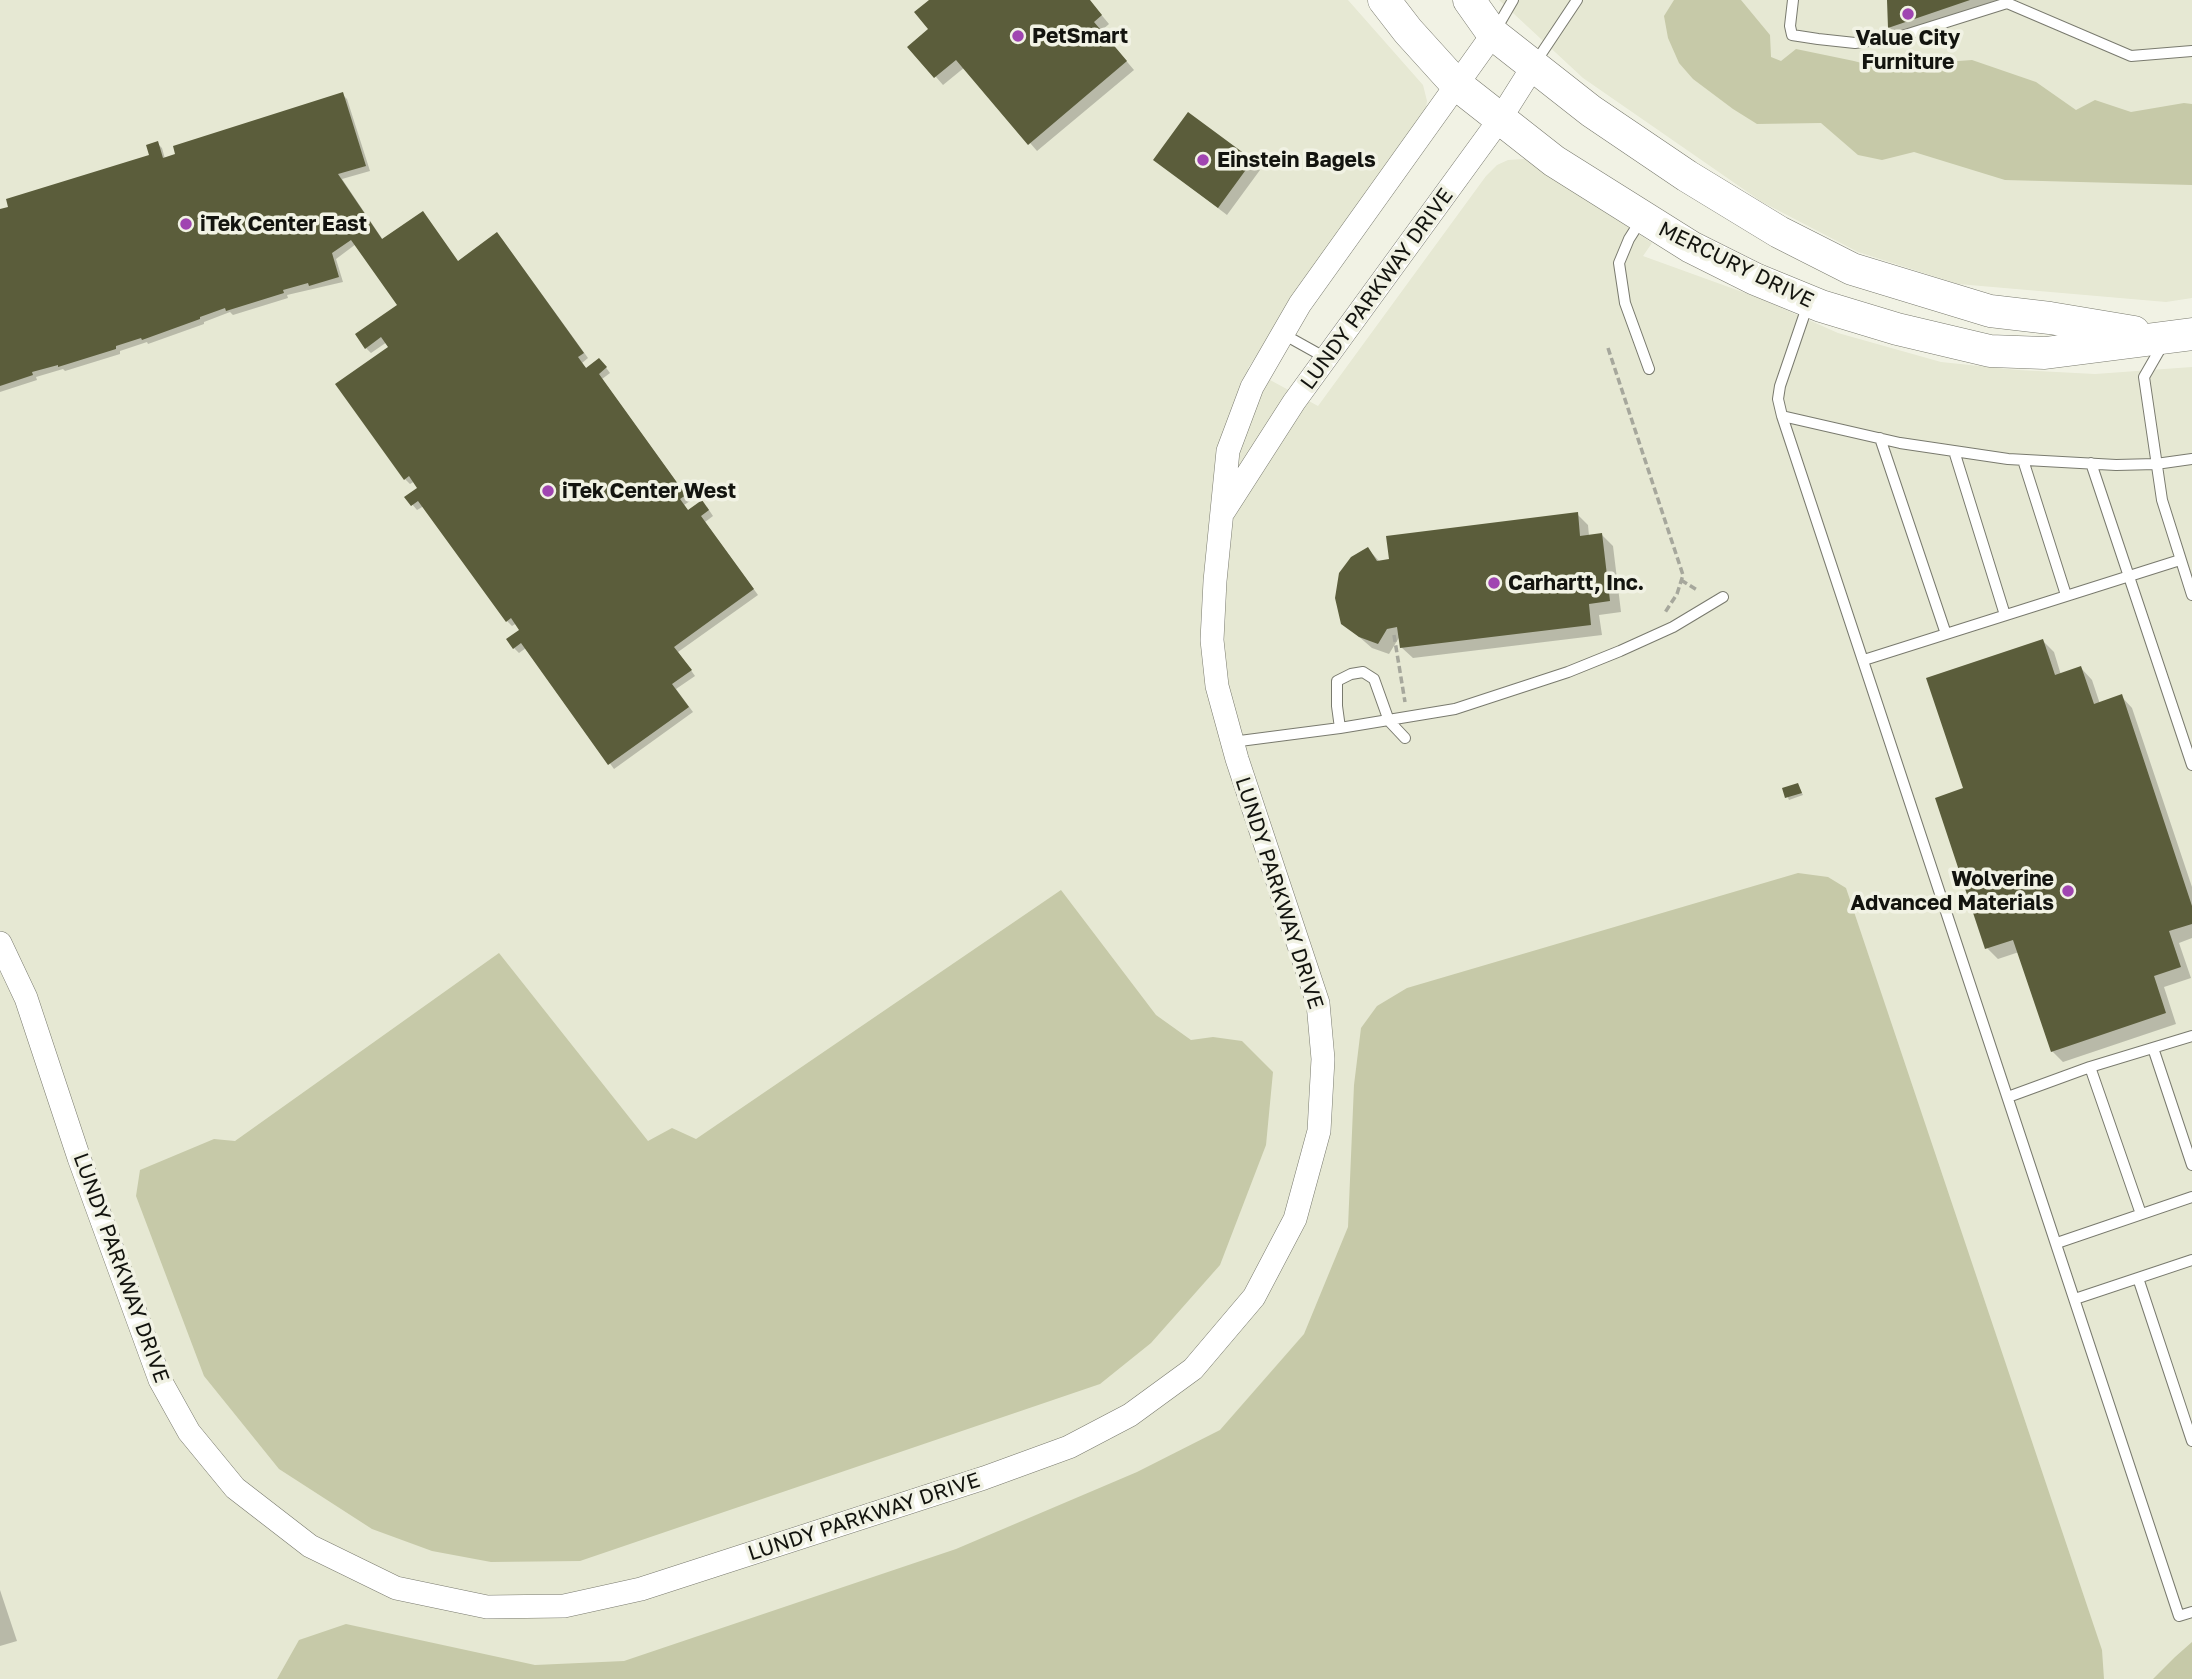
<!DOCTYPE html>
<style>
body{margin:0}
canvas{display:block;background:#f1f2e4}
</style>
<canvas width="2192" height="1679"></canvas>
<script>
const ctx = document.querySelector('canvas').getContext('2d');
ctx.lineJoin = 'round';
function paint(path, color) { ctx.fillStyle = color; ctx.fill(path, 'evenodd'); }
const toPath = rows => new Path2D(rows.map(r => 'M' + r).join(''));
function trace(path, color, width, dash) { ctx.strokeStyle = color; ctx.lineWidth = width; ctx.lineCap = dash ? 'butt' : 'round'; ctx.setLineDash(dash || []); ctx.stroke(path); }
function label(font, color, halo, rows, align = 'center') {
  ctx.font = font + ' "Golos Text",sans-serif'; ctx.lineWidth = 7; ctx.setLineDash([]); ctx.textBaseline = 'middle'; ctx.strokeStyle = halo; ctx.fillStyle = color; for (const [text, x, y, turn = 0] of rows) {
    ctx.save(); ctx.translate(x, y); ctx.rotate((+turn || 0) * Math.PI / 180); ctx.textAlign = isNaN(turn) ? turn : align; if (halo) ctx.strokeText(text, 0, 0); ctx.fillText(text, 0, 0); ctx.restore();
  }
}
const built = toPath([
 [0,0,1348,0,1423,85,1427,101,1425,114,1248,368,1318,406,1486,176,1497,165,1508,160,1523,159,1530,160,1652,243,1643,256,1759,298,1838,333,1941,362,2018,370,2095,374,2192,367,2192,1679,0,1679],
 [1499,0,2192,0,2192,298,2166,302,1958,284,1858,252,1762,202,1583,78]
]);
const green = toPath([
 [1674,0,1741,0,1770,35,1771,57,1781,61,1796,49,1854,61,1888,70,1905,65,1972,60,2036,82,2076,110,2095,100,2131,112,2184,103,2192,104,2192,185,2005,180,1914,152,1882,160,1858,155,1821,123,1757,124,1733,109,1693,79,1679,63,1668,38,1664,16],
 [1798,873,1828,877,1846,888,2102,1650,2104,1679,277,1679,299,1640,346,1624,535,1665,624,1661,956,1549,1137,1472,1220,1430,1304,1334,1348,1227,1354,1085,1361,1028,1377,1006,1407,988],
 [1061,890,1156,1015,1191,1040,1213,1037,1242,1041,1273,1072,1266,1145,1220,1265,1151,1343,1100,1384,580,1561,491,1562,432,1551,372,1529,279,1469,204,1376,136,1196,140,1170,214,1139,235,1141,499,953,648,1141,672,1128,696,1139],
 [2192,1642,2192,1679,2153,1679,2175,1657]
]);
const shadow = toPath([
 [932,0,1089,0,1109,24,1101,31,1134,70,1037,151,965,67,943,85,910,47,931,29],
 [1889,0,2003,0,1897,35,1889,27],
 [342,94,347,99,370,171,342,179,383,240,459,263,502,239,588,358,582,363,587,369,604,365,610,373,602,379,690,501,684,505,689,512,707,507,713,516,705,522,758,595,678,652,695,676,676,689,693,712,614,769,526,648,519,653,514,648,522,630,517,623,512,626,507,621,424,506,417,510,406,497,420,488,415,481,410,484,405,479,391,348,387,342,371,353,366,348,399,306,356,244,336,259,343,282,287,295,288,298,233,315,230,312,204,322,204,324,148,344,147,342,120,351,120,354,65,371,63,369,36,377,37,380,0,392,0,211,151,156,157,143,162,148,165,159],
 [1188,115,1260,170,1227,215,1155,160],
 [1577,514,1588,525,1589,536,1602,535,1613,546,1621,612,1599,615,1602,635,1413,658,1401,647,1400,636,1389,654,1372,648,1343,623,1368,549,1380,562],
 [2043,641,2054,652,2061,675,2081,668,2092,680,2100,704,2121,696,2132,708,2192,887,2192,938,2179,943,2191,978,2164,987,2176,1024,2063,1062,2052,1051,2019,952,1998,959,1987,948,1965,789],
 [1798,785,1803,795,1789,800,1784,789],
 [0,1590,17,1641,0,1646]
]);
const building = toPath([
 [929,0,1090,0,1102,15,1094,22,1127,61,1028,145,956,60,934,78,907,47,928,29,914,12],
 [1887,0,1970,0,1888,28],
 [343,92,366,166,338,174,382,239,423,211,458,261,497,232,584,353,578,357,586,368,599,358,607,367,599,374,686,495,680,499,688,510,702,500,709,510,701,516,754,589,674,647,692,670,672,684,689,707,608,765,521,643,513,649,506,639,519,630,511,618,506,622,418,501,411,506,404,497,417,488,409,476,404,480,335,384,388,347,381,337,365,349,355,334,397,305,351,240,332,253,339,277,309,286,308,283,283,290,284,293,226,311,225,308,200,317,200,319,142,340,141,338,116,346,116,349,58,367,58,365,32,372,33,375,0,386,0,209,8,207,6,199,149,155,146,145,158,141,163,158,175,154,173,146],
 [1188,112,1253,160,1218,208,1153,160],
 [1578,512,1580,536,1602,533,1610,601,1589,604,1591,625,1400,648,1397,627,1387,629,1378,644,1359,637,1341,624,1335,598,1339,573,1351,557,1368,547,1377,561,1389,559,1386,536],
 [2043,639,2055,675,2081,666,2094,704,2122,694,2192,906,2192,924,2169,931,2181,967,2154,976,2166,1013,2051,1052,2013,940,1985,949,1935,798,1963,788,1926,678],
 [1798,783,1802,793,1785,798,1782,788]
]);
const path = toPath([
 [1608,348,1683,575,1677,594,1664,614],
 [1681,580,1697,590],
 [1394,635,1405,702]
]);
const lane = toPath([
 [1793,0,1790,26,1792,35,1818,39,1855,43,1902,36,2007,3,2131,56,2192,51],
 [1495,31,1513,0],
 [1535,63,1577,0],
 [1641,220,1629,239,1619,263,1625,303,1649,369],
 [1808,304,1780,386,1778,399,1782,416,2179,1616,2192,1612],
 [1283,334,1326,358],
 [2163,344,2144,377,2162,500,2192,595],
 [1782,416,1900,443,2008,459,2116,465,2156,464,2192,459],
 [1880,438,1946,634],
 [1954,451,2005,615],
 [2023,460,2066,595],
 [2091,463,2192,765],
 [1864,660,2180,560],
 [1340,728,1337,706,1337,681,1351,674,1363,672,1374,679,1389,721,1405,738],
 [1232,742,1340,728,1455,709,1568,672,1620,651,1673,627,1723,597],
 [2153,1048,2192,1165],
 [2090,1067,2141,1214],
 [2008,1097,2090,1067,2192,1036],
 [2057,1243,2192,1197],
 [2138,1278,2192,1441],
 [2075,1299,2192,1260]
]);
const street = toPath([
 [1224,511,1294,402,1500,119,1534,65],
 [0,943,26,998,79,1158,160,1380,189,1432,235,1488,310,1546,396,1588,487,1607,564,1606,641,1589,984,1478,1069,1447,1130,1415,1193,1369,1254,1297,1295,1219,1319,1131,1323,1059,1318,1003,1237,759,1217,686,1212,640,1215,581,1228,451,1252,387,1300,304,1493,34]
]);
const secondary = toPath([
 [1384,0,1408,31,1456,84,1554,161,1691,247,1755,279,1821,306,1897,329,1990,351,2045,353,2192,334],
 [1469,0,1493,34,1591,111,1687,176,1779,232,1852,269,1990,311,2050,318,2134,332]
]);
const markers = [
 [1908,14,7,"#a045b1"],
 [1018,36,7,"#a045b1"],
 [1203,160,7,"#a045b1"],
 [186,224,7,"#a045b1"],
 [548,491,7,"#a045b1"],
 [1494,583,7,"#a045b1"],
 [2068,891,7,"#a045b1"]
];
const poiNames = [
 ["PetSmart",1032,36],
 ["Value City",1908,38,"center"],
 ["Furniture",1908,62,"center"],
 ["Einstein Bagels",1217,160],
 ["iTek Center East",200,224],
 ["iTek Center West",562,491],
 ["Carhartt, Inc.",1508,583],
 ["Wolverine",2054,879,"right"],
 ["Advanced Materials",2054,903,"right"]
];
const streetNames = [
 ["MERCURY DRIVE",1736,265,26],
 ["LUNDY PARKWAY DRIVE",1377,289,-54],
 ["LUNDY PARKWAY DRIVE",1279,893,72],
 ["LUNDY PARKWAY DRIVE",121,1268,70],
 ["LUNDY PARKWAY DRIVE",864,1517,-18]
];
paint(built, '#e6e8d3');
paint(green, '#c6c9a8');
paint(shadow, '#0003');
paint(building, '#5b5d3b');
trace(lane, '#797a6e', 12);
trace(street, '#797a6e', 24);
trace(secondary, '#797a6e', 33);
trace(path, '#a6a79c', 3.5, [7, 3.5]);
trace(lane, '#fff', 10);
trace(street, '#fff', 23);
trace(secondary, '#fff', 32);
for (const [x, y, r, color] of markers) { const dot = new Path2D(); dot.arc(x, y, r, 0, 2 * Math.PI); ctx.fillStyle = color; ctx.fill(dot); trace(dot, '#f1f2e4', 2.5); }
label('bold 21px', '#13140f', '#f1f2e4', poiNames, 'left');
label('21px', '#13140f', '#f1f2e4', streetNames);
</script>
